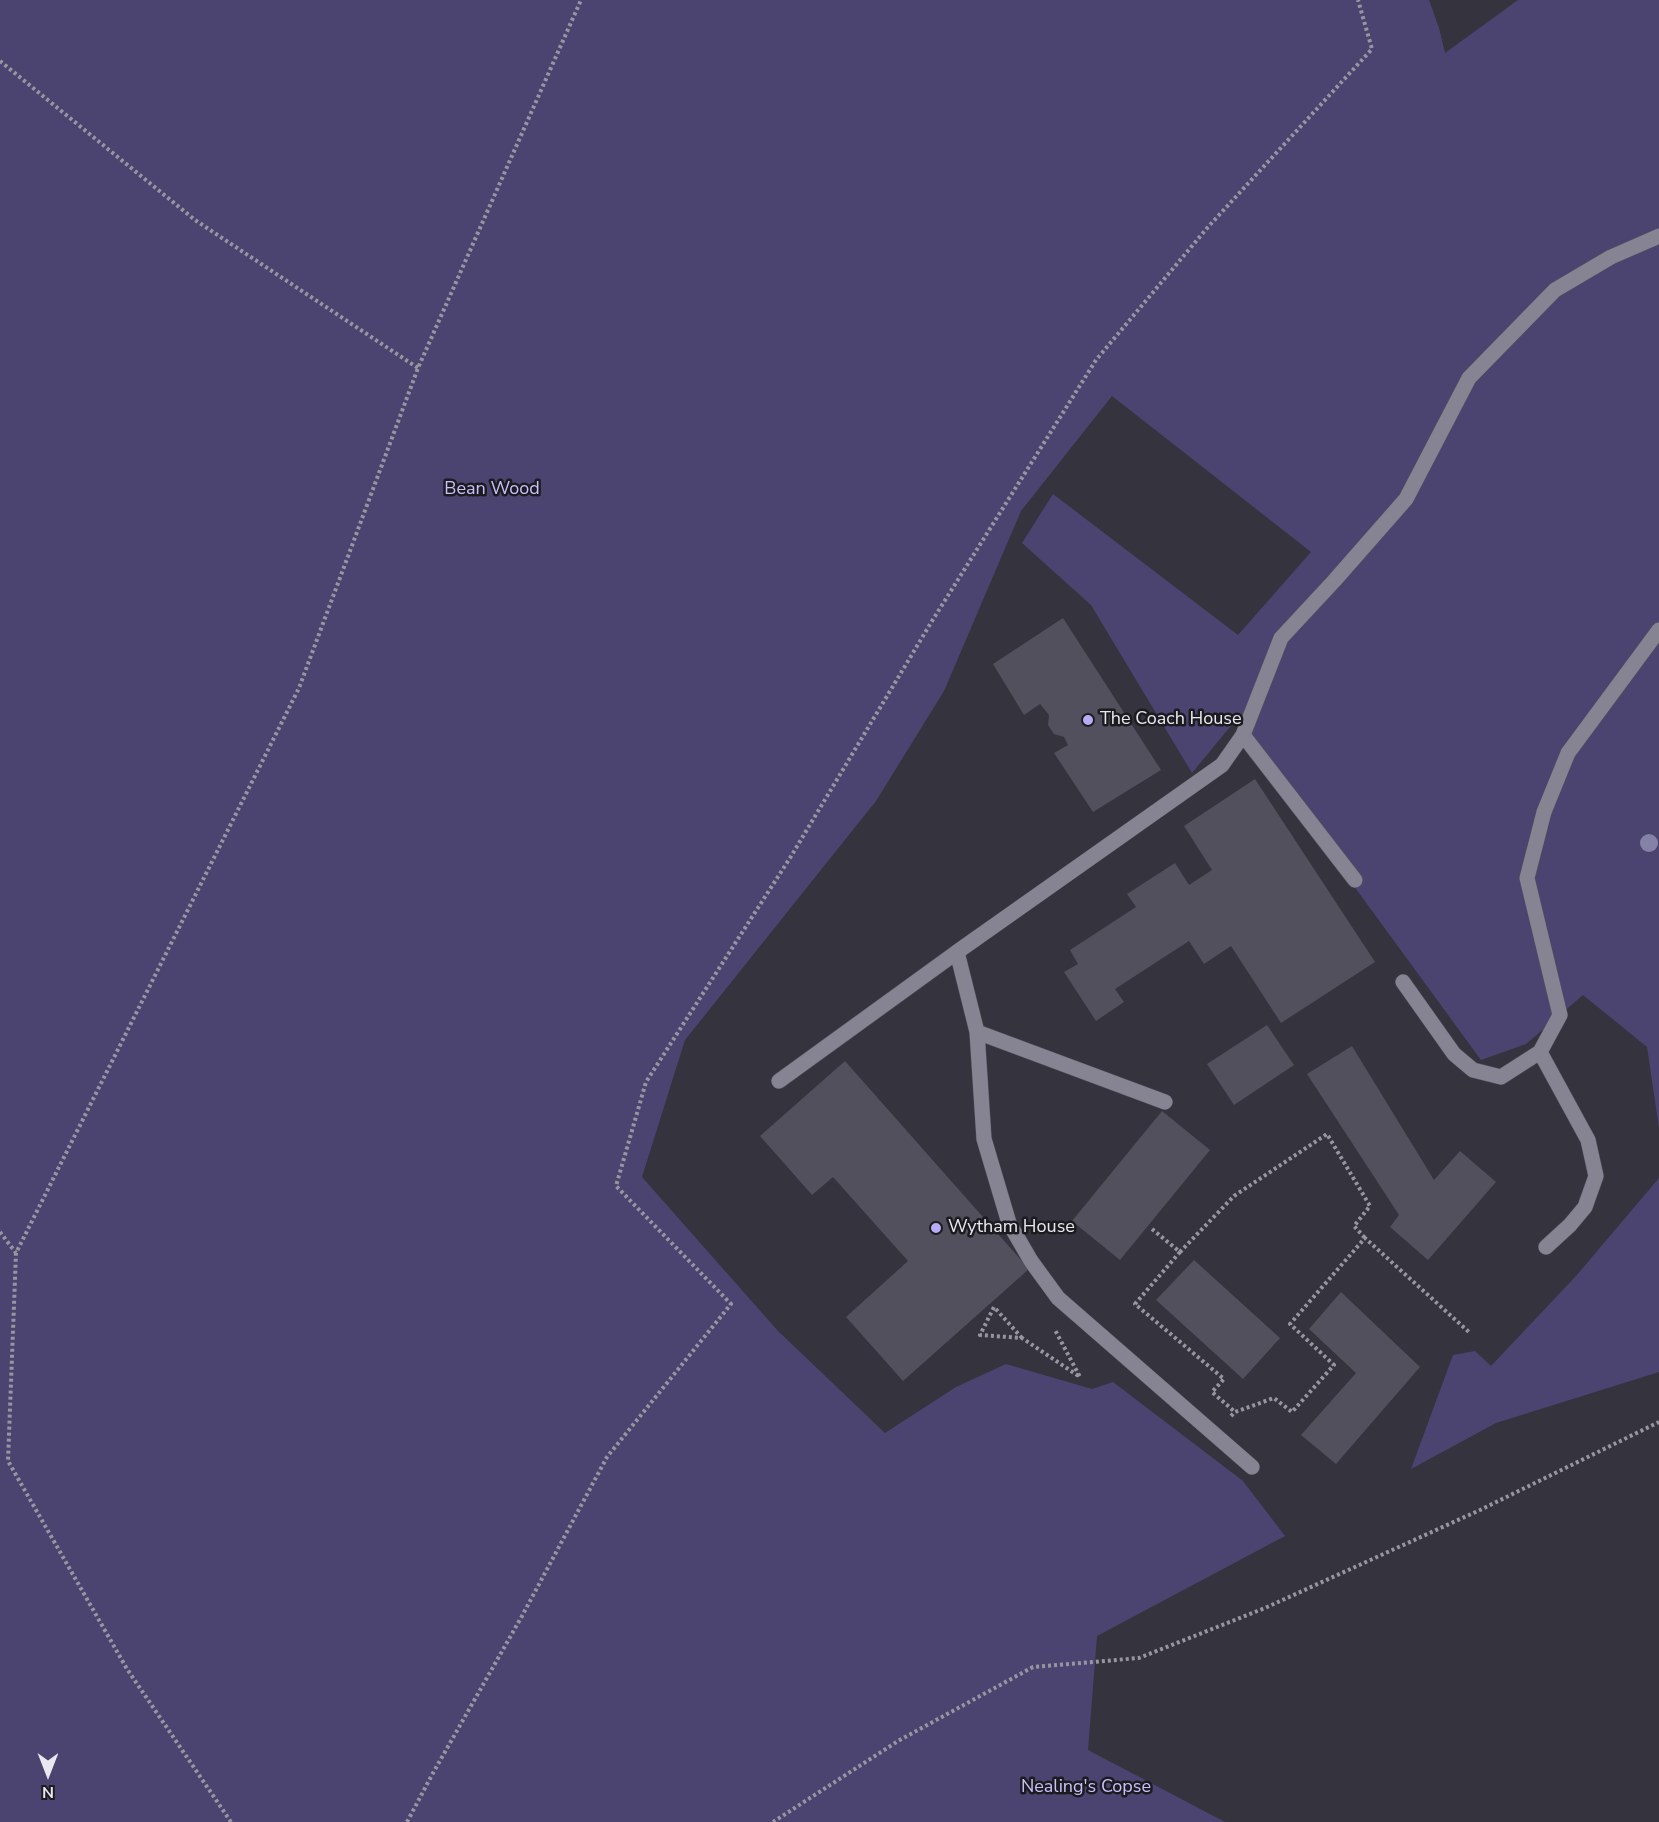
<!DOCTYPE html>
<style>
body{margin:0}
#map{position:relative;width:1659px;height:1822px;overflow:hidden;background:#34333e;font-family:"Nunito Sans",sans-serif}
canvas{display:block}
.north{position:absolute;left:18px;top:1744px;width:60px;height:60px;-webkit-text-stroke:4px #1c1b20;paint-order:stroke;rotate:180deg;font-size:16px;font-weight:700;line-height:24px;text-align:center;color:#e9e8f0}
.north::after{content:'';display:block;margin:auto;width:21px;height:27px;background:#e9e8f0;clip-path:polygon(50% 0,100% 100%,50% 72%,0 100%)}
</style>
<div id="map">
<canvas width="1659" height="1822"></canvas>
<div class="north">N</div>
</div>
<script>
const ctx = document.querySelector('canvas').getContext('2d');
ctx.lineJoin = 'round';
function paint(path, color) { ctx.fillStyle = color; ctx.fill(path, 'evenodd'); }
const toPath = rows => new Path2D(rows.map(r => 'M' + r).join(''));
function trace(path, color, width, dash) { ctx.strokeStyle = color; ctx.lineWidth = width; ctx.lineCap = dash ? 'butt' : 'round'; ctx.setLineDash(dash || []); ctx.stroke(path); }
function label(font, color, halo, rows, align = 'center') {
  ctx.font = font + ' "Nunito Sans",sans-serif'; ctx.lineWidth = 5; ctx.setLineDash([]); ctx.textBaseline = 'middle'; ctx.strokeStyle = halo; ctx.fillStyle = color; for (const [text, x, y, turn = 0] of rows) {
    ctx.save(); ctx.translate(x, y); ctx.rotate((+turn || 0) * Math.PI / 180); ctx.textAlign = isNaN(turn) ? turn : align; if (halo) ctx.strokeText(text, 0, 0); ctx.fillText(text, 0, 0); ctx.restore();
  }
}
const green = toPath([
 [0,0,1429,0,1439,28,1445,53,1518,0,1659,0,1659,1128,1647,1047,1583,995,1526,1044,1481,1060,1234,722,1192,773,1091,605,1022,543,1053,494,1238,635,1311,552,1112,396,1021,511,944,691,876,801,685,1040,642,1177,778,1331,885,1433,956,1387,1006,1364,1092,1389,1113,1382,1243,1481,1285,1536,1097,1636,1088,1750,1225,1822,0,1822],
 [1659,1178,1659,1372,1496,1423,1411,1469,1453,1355,1475,1351,1491,1366,1576,1276]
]);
const building = toPath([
 [1063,618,1161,770,1093,812,1054,753,1068,745,1064,737,1054,734,1048,725,1049,715,1040,704,1024,715,993,664],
 [1255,779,1375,962,1281,1023,1231,946,1204,964,1189,941,1115,989,1124,1002,1096,1021,1064,972,1078,964,1070,950,1136,907,1127,894,1175,863,1189,885,1212,870,1184,826],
 [1267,1025,1294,1065,1234,1105,1207,1064],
 [1352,1046,1434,1180,1460,1151,1496,1182,1428,1260,1390,1227,1399,1215,1307,1074],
 [845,1061,1029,1269,903,1381,846,1317,908,1261,833,1177,812,1195,760,1136],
 [1162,1111,1210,1150,1120,1260,1072,1221],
 [1194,1260,1280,1338,1243,1379,1156,1300],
 [1341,1292,1420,1367,1336,1464,1301,1435,1356,1373,1309,1329]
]);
const path = toPath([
 [0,61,195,220,418,368],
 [1152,1229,1180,1252,1234,1196,1327,1134,1370,1206,1354,1226,1365,1238],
 [0,1232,16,1253],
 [1180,1252,1135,1304,1224,1379,1212,1392,1235,1412],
 [1022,1338,994,1307,980,1335,1022,1338,1080,1377,1055,1330],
 [1231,1416,1235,1412,1274,1398,1292,1412,1334,1365,1290,1324,1365,1238,1470,1333],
 [231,1822,127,1669,8,1461,16,1253,299,688,418,368,581,0],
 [407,1822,433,1773,522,1616,607,1457,731,1304,616,1186,646,1082,790,858,932,621,1096,360,1208,227,1372,49,1358,0],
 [773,1822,898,1741,1033,1667,1139,1658,1265,1608,1480,1510,1659,1422]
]);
const service = toPath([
 [1243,735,1355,880],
 [1403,982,1454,1054,1473,1070,1501,1077,1540,1052],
 [977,1032,1165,1102],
 [779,1081,957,952],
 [1546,1247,1570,1225,1585,1207,1596,1176,1588,1140,1540,1052,1560,1015,1527,878,1544,812,1568,753,1659,630],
 [1252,1467,1058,1298,1031,1261,1009,1223,984,1139,977,1032,957,952,1222,765,1243,735,1281,638,1334,581,1406,499,1469,378,1555,290,1611,257,1659,236]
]);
const trees = [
 [1649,843]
];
const markers = [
 [1088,720,6,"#b8abf7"],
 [936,1228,6,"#b8abf7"]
];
const parkNames = [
 ["Bean Wood",492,490],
 ["Nealing's Copse",1086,1788]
];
const poiNames = [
 ["The Coach House",1100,720],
 ["Wytham House",948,1228]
];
paint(green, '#4c4470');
paint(building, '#52505d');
trace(service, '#51505a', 16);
trace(path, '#9796a0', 4, [3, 3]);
trace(service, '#868492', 15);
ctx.fillStyle = '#8681a7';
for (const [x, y] of trees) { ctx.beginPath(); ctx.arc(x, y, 9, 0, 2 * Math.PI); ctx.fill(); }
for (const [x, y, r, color] of markers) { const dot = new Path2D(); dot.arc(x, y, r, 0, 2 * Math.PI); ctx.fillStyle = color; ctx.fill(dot); trace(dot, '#1c1b20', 2); }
label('18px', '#c9c0fd', '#1c1b20', parkNames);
label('18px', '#e9e8f0', '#1c1b20', poiNames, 'left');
</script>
